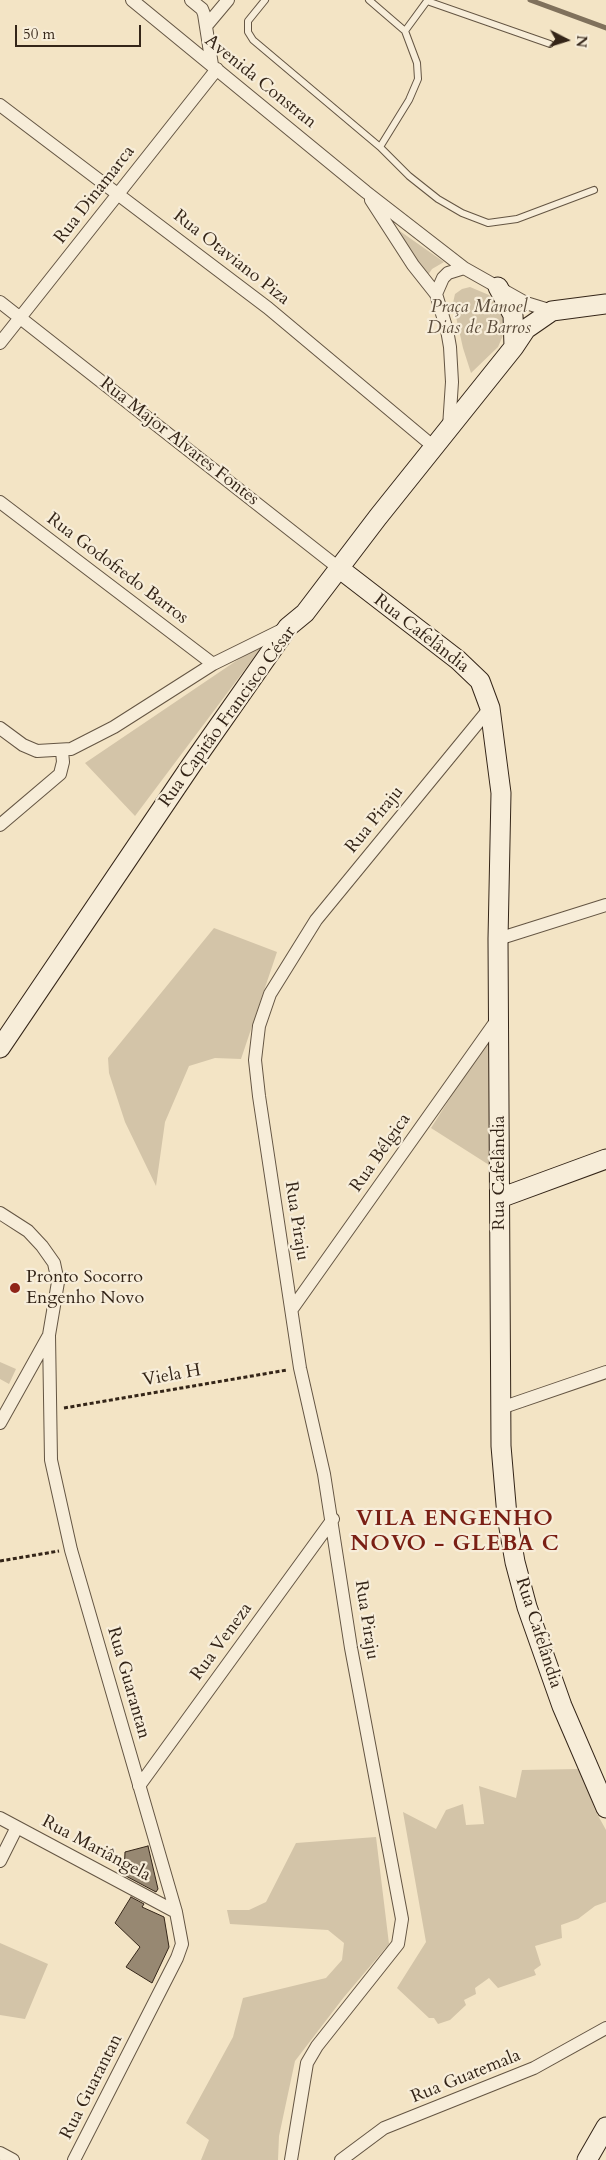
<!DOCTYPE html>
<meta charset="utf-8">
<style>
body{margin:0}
#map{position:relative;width:606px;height:2160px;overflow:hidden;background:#f3e4c5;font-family:Cardo,serif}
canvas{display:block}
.north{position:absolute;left:541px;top:15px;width:50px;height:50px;-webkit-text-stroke:4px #f7edd9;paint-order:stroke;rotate:95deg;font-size:14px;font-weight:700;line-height:20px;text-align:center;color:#342518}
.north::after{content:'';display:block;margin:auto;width:18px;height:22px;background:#342518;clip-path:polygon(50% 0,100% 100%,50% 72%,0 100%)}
.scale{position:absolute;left:15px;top:25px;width:126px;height:22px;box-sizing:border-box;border:2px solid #342518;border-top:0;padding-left:6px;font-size:15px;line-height:18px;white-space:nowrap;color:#342518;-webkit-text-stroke:4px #f7edd9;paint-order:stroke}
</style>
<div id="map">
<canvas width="606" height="2160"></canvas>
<div class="north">N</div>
<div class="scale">50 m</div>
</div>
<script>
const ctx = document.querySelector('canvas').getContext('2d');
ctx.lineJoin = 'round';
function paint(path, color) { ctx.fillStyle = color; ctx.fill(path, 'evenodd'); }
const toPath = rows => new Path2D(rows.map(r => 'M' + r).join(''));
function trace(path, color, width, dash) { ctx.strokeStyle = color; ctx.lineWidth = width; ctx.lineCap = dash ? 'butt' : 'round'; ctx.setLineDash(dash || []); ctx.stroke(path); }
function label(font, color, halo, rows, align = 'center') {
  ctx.font = font + ' Cardo,serif'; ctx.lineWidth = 4.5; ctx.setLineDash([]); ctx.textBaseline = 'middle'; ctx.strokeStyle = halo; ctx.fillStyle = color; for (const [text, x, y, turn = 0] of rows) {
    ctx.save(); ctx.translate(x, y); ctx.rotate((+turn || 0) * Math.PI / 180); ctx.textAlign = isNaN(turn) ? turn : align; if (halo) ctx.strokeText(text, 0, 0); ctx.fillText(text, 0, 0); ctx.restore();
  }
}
const green = toPath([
 [394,227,444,262,432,269,426,278],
 [470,287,489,295,501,308,504,333,498,347,471,373,463,348,453,303,455,294,462,289],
 [267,640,135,816,85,763],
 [214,928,277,952,241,1059,215,1058,189,1066,165,1122,156,1186,125,1122,109,1073,108,1058],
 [496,1026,497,1170,431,1128],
 [0,1362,16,1369,9,1384,0,1379],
 [580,1769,595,1810,606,1830,606,1902,595,1906,578,1919,561,1925,562,1938,535,1946,541,1965,534,1970,536,1975,498,1988,489,1978,475,1988,476,1994,464,2000,466,2005,450,2020,438,2024,434,2018,429,2018,397,1988,426,1942,403,1812,436,1829,446,1810,463,1804,466,1825,484,1824,479,1786,516,1798,522,1770],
 [376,1837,389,1944,344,1997,295,2061,279,2136,278,2160,201,2160,209,2140,186,2123,233,2037,243,1998,326,1978,342,1960,344,1943,328,1930,230,1924,227,1910,249,1910,266,1902,296,1843],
 [0,1943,48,1964,25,2019,0,2015]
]);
const stream = toPath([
 [530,0,606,28]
]);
const building = toPath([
 [148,1846,158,1889,156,1892,124,1875,125,1852,148,1846],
 [131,1897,144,1904,142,1907,164,1917,169,1947,152,1983,126,1967,140,1947,115,1923,131,1897]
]);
const path = toPath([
 [64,1408,287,1370],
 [0,1561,59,1551]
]);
const lane = toPath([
 [265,0,248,21,248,32,253,40,380,147,409,100,418,79,417,63,405,31],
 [369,0,405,31,427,1,550,44],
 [380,147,409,176,438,199,462,213,488,223,517,219,594,190]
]);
const street = toPath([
 [132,0,366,192,464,268,526,303,552,311],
 [191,0,202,9,204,14,212,65],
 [207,25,228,0],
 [0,105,268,308,434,447],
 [371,200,413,265,436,294,447,330,450,347,452,382,449,427],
 [436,294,443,278,448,273,464,268],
 [0,302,340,569],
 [0,343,217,69],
 [0,502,213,664],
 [0,728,23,745,37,751,71,749,114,727,213,664,284,629],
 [0,825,60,774,63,762,62,751],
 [498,939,606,905],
 [0,1213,28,1231,42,1246,54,1263,58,1282,49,1335,51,1460,71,1550,176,1912,182,1944,177,1958,74,2160],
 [292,1309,499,1017],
 [501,1408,606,1372],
 [0,1423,48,1337],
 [139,1786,333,1519],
 [0,1818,176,1912],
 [0,1861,17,1827],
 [0,2153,13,2160],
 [291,2160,307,2063,317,2046,398,1944,402,1919,351,1648,324,1474,300,1368,259,1096,255,1060,259,1026,270,994,316,920,490,708],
 [341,2160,384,2128,534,2068,606,2028]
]);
const secondary = toPath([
 [498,287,513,315,514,347],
 [340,569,458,660,480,681,490,708,501,793,498,939,501,1446,507,1516,515,1562,527,1607,562,1706,606,1808],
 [0,1048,192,764,288,627,305,613,378,517,514,347,526,329,552,311,606,304],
 [500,1198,606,1159],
 [587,2160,606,2127]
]);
const markers = [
 [15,1288,6,"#8f2418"]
];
const streetNames = [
 ["Avenida Constran",260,82,39],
 ["Rua Dinamarca",95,195,-52],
 ["Rua Otaviano Piza",231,258,38],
 ["Rua Major Alvares Fontes",179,442,38],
 ["Rua Godofredo Barros",117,569,37],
 ["Rua Cafelândia",421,634,38],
 ["Rua Capitão Francisco César",228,717,-54],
 ["Rua Piraju",375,820,-51],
 ["Rua Bélgica",381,1153,-55],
 ["Rua Cafelândia",500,1173,-90],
 ["Rua Piraju",296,1221,81],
 ["Viela H",172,1376,-10],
 ["Rua Piraju",366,1620,81],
 ["Rua Cafelândia",538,1633,72],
 ["Rua Veneza",222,1642,-54],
 ["Rua Guarantan",128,1683,74],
 ["Rua Mariângela",96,1849,28],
 ["Rua Guatemala",466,2077,-22],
 ["Rua Guarantan",92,2087,-63]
];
const parkNames = [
 ["Praça Manoel",479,308],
 ["Dias de Barros",479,329]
];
const poiNames = [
 ["Pronto Socorro",26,1278],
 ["Engenho Novo",26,1299]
];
const districtNames = [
 ["VILA ENGENHO",455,1520],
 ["NOVO - GLEBA C",455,1545]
];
paint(green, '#d3c4a8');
trace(stream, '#80715c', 5);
paint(building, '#978872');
trace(building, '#342518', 1);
trace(lane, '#645543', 8);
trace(street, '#645543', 14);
trace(secondary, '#342518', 21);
trace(path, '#342518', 3, [4, 2.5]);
trace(lane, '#f7edd9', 6);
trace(street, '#f7edd9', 12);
trace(secondary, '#f7edd9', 19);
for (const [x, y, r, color] of markers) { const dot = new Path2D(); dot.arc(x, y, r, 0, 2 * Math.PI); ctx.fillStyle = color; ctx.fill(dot); trace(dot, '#f7edd9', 2); }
label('18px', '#342518', '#f7edd9', streetNames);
label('italic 18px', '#5c4d3c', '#f7edd9', parkNames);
label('18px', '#342518', '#f7edd9', poiNames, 'left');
ctx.letterSpacing = '1px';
label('bold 22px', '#7a1f14', '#f7edd9', districtNames);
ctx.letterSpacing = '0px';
</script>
